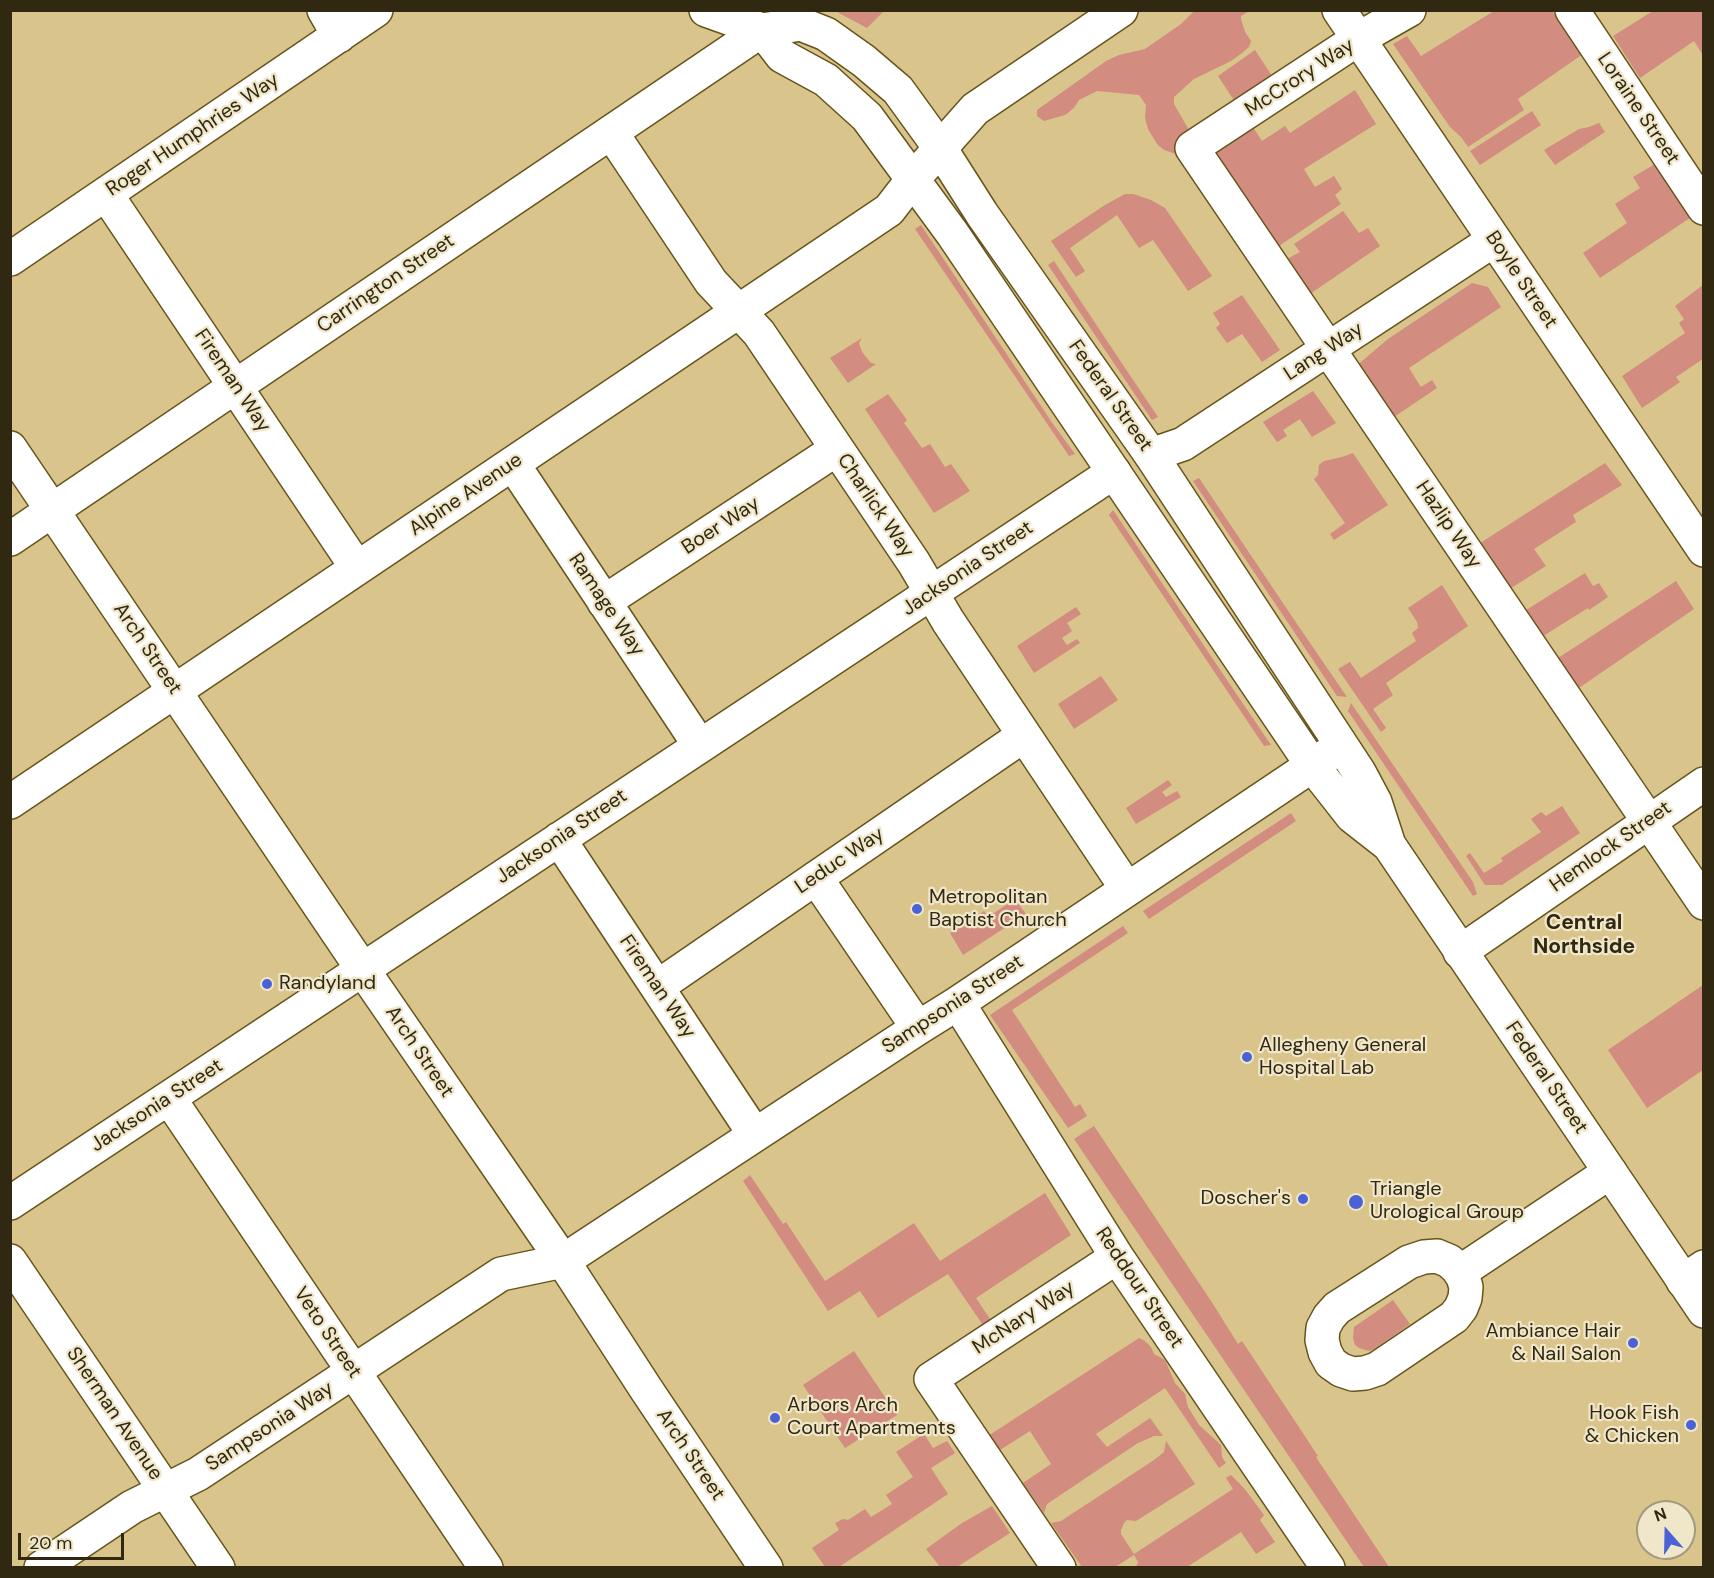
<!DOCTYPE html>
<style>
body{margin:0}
#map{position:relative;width:1714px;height:1578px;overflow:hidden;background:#d9c48b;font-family:"DM Sans",sans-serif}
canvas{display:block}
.frame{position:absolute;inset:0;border:12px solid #302811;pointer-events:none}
.north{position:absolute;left:1636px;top:1500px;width:60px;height:60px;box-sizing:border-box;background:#f0e6c9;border:2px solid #a39a7f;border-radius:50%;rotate:340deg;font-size:16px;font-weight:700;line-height:24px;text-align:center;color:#302811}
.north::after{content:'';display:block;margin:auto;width:21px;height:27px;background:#4a62d6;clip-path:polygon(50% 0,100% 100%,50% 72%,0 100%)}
.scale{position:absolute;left:18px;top:1533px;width:106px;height:27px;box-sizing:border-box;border:3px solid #302811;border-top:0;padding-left:8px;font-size:18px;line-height:21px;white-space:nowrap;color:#302811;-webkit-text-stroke:4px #f0e6c9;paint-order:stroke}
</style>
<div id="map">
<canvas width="1714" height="1578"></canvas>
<div class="frame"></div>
<div class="north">N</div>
<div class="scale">20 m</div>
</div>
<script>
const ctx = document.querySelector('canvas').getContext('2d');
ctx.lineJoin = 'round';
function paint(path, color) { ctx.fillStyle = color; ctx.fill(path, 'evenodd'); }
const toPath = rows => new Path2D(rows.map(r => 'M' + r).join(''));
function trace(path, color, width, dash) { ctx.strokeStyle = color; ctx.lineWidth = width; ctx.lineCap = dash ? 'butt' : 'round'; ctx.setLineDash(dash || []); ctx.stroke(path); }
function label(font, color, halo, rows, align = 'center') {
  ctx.font = font + ' "DM Sans",sans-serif'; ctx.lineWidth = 4.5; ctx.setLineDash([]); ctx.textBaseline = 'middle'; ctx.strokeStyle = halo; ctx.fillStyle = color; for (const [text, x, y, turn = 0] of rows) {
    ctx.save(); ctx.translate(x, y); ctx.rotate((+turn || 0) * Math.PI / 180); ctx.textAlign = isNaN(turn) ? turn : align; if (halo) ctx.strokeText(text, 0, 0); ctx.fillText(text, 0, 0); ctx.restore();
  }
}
const green = toPath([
 [835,11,884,11,867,28],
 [1194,11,1249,11,1241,16,1241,19,1245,32,1251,41,1249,47,1242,53,1231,61,1194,79,1174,97,1174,104,1189,130,1186,153,1176,154,1164,150,1157,144,1148,129,1145,118,1146,105,1139,95,1097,91,1079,100,1074,108,1065,115,1044,121,1037,116,1037,110,1106,61,1119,55,1145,49,1181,24],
 [1494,11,1552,11,1583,54,1518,99,1524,110,1468,147,1461,137,1450,127,1393,44,1407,36,1421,56],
 [1653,11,1703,11,1703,55,1694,41,1640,78,1613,36],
 [1255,50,1276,82,1239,108,1218,76],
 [1355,90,1376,124,1304,169,1315,187,1334,176,1342,189,1335,195,1341,204,1279,246,1214,152,1249,121,1262,141,1285,126,1290,133],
 [1532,111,1541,125,1480,165,1470,151],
 [1599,123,1605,132,1555,165,1544,150,1579,129,1589,127],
 [1655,164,1690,218,1600,278,1583,253,1627,223,1615,204,1640,188,1633,177],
 [1125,194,1133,194,1151,200,1165,208,1212,276,1188,291,1153,240,1139,248,1117,215,1070,248,1085,271,1076,277,1051,241,1105,205],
 [1343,211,1359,233,1368,228,1380,246,1310,294,1287,259,1300,252,1294,244],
 [921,225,1053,424,1075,454,1069,456,915,229],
 [1054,261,1125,368,1158,417,1152,420,1048,265],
 [1472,283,1488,287,1501,307,1409,368,1421,387,1432,380,1437,388,1391,419,1355,367,1388,339],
 [1703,285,1703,359,1676,377,1680,382,1642,408,1622,376,1685,333,1679,323,1684,319,1675,306],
 [1242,295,1280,350,1262,362,1242,334,1227,343,1216,328,1220,324,1213,313],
 [862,338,859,343,862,352,871,363,876,364,848,383,830,358],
 [1313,391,1336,423,1312,437,1300,419,1283,430,1287,436,1277,442,1263,422],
 [888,394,907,420,904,423,922,448,930,444,945,467,951,464,970,491,934,513,865,409],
 [1353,453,1388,505,1334,540,1330,534,1345,523,1314,479,1318,475,1319,465,1324,461,1342,457],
 [1605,463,1622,485,1573,515,1576,522,1534,549,1546,566,1508,590,1477,545],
 [1199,478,1297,624,1347,697,1337,696,1193,481],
 [1113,510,1231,686,1271,745,1264,746,1109,515],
 [1585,573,1593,586,1599,583,1608,597,1589,610,1588,608,1540,638,1523,612],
 [1676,581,1694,609,1576,690,1555,660],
 [1442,585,1468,626,1386,683,1393,695,1373,709,1386,728,1381,732,1338,669,1350,662,1361,678,1416,641,1412,633,1418,628,1417,622,1408,608],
 [1076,607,1081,614,1067,623,1072,631,1062,638,1067,645,1077,639,1080,643,1034,673,1017,646],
 [1101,676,1118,700,1074,729,1058,704],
 [1351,703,1473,882,1477,894,1473,896,1348,711],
 [1168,780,1172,785,1162,792,1166,797,1177,791,1181,797,1136,824,1126,808],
 [1562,806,1580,833,1502,885,1485,885,1466,856,1470,853,1484,873,1503,861,1501,858,1541,832,1531,819,1541,812,1546,816],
 [1291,813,1296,821,1149,919,1143,911],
 [1015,899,1026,914,963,955,950,933,984,911,988,917],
 [1123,926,1128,933,1012,1010,1075,1107,1080,1104,1087,1116,1068,1128,990,1015],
 [1703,985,1703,1070,1647,1108,1608,1050],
 [1094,1126,1213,1304,1238,1344,1242,1341,1318,1456,1316,1457,1389,1567,1364,1567,1074,1139],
 [750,1175,783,1224,786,1222,825,1281,914,1223,940,1261,1045,1193,1071,1235,976,1298,994,1325,987,1331,948,1274,878,1318,860,1291,828,1311,743,1181],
 [1393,1300,1410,1324,1374,1349,1369,1351,1359,1348,1355,1345,1353,1338,1354,1327],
 [1139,1338,1145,1341,1151,1347,1154,1354,1165,1360,1175,1383,1185,1394,1188,1407,1199,1425,1221,1445,1222,1457,1226,1463,1219,1468,1165,1388,1096,1434,1107,1447,1150,1418,1163,1436,1154,1436,1138,1443,1047,1504,1044,1513,1023,1483,1051,1464,1030,1431,1000,1450,988,1436],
 [854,1351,897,1415,845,1448,803,1385],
 [924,1434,933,1448,947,1441,955,1453,931,1468,948,1494,839,1567,825,1567,812,1548,839,1530,835,1523,843,1519,848,1520,865,1509,871,1517,892,1504,886,1495,913,1477,896,1452],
 [1166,1441,1195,1484,1136,1521,1127,1520,1124,1523,1121,1530,1121,1534,1134,1554,1233,1489,1226,1478,1231,1475,1244,1488,1264,1515,1260,1520,1275,1542,1256,1554,1241,1532,1187,1567,1136,1567,1138,1562,1134,1555,1115,1567,1082,1567,1051,1523,1061,1521,1154,1460,1164,1452],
 [992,1506,1010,1533,957,1567,940,1567,926,1549,962,1523]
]);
const minor = toPath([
 [324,10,339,36],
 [1339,10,1704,550],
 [1409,10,1358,39,1192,148,1704,903],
 [1572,10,1704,208],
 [611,132,711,282,759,333,914,563,948,621,1127,889],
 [106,194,357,568],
 [10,259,376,10],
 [10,448,363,970,563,1261,646,1389,766,1568],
 [1151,455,1183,444,1494,240],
 [513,464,700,746],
 [10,539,762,30],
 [604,602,837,449],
 [10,802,889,210,913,179,975,109,1121,10],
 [559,839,755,1135],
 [816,878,918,1028],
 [1460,952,1704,784],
 [657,987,1023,736],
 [958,1003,1117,1257,1328,1568],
 [169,1098,486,1568],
 [10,1203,1114,472],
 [1437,1256,1449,1261,1457,1268,1463,1277,1466,1287,1465,1298,1461,1308,1454,1317,1377,1369,1365,1373,1353,1374,1341,1370,1331,1363,1325,1352,1322,1340,1323,1328,1329,1317,1337,1308,1409,1262,1424,1257,1437,1256],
 [10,1261,218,1568],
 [1460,1272,1610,1172],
 [1683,1281,1704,1267],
 [41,1568,132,1507,198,1474,501,1274,563,1261,918,1028,958,1003,1341,746],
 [1059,1568,931,1379,1117,1257]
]);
const major = toPath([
 [706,10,762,30,801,24,826,34,864,61,898,90,940,148,982,214,1151,455,1359,772,1375,802,1389,845,1704,1311],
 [762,30,782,56,826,80,867,117,952,233,1312,765,1352,816,1389,845]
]);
const markers = [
 [917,909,6,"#4a62d6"],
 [267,984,6,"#4a62d6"],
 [1247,1057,6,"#4a62d6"],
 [1303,1199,6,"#4a62d6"],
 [1356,1202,8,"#4a62d6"],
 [1633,1343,6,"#4a62d6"],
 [775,1418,6,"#4a62d6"],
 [1691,1425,6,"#4a62d6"]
];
const streetNames = [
 ["McCrory Way",1300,78,-33],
 ["Loraine Street",1638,109,56],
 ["Roger Humphries Way",193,135,-34],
 ["Boyle Street",1521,280,56],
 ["Carrington Street",386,284,-34],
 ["Lang Way",1324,352,-33],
 ["Fireman Way",232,381,56],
 ["Federal Street",1110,396,55],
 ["Alpine Avenue",466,495,-34],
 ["Charlick Way",875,506,56],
 ["Hazlip Way",1448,525,56],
 ["Boer Way",721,526,-33],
 ["Jacksonia Street",968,569,-34],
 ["Ramage Way",606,605,56],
 ["Arch Street",147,649,56],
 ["Jacksonia Street",562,837,-34],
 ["Hemlock Street",1611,847,-35],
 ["Leduc Way",840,861,-34],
 ["Fireman Way",657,987,56],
 ["Sampsonia Street",953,1005,-33],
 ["Arch Street",419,1052,56],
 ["Federal Street",1546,1078,56],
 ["Jacksonia Street",157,1106,-33],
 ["Reddour Street",1139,1288,56],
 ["McNary Way",1024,1318,-33],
 ["Veto Street",327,1333,56],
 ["Sherman Avenue",114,1414,56],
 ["Sampsonia Way",270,1427,-33],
 ["Arch Street",690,1455,56]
];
const poiNames = [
 ["Metropolitan",929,898],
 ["Baptist Church",929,921],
 ["Randyland",279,984],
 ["Allegheny General",1259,1046],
 ["Hospital Lab",1259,1069],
 ["Triangle",1370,1190],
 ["Urological Group",1370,1213],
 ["Doscher's",1291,1199,"right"],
 ["Ambiance Hair",1621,1332,"right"],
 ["& Nail Salon",1621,1355,"right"],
 ["Arbors Arch",787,1406],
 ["Court Apartments",787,1429],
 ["Hook Fish",1679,1414,"right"],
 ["& Chicken",1679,1437,"right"]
];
const neighbourhoodNames = [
 ["Central",1584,923],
 ["Northside",1584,947]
];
paint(green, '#d28c80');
trace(minor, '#67541b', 36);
trace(major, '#67541b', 36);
trace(minor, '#fff', 33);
trace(major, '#fff', 33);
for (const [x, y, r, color] of markers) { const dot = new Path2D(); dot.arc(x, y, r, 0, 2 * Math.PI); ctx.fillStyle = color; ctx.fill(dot); trace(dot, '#f0e6c9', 2); }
label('20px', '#302811', '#f0e6c9', streetNames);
label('20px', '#302811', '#f0e6c9', poiNames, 'left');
label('bold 21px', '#302811', '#f0e6c9', neighbourhoodNames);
</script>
